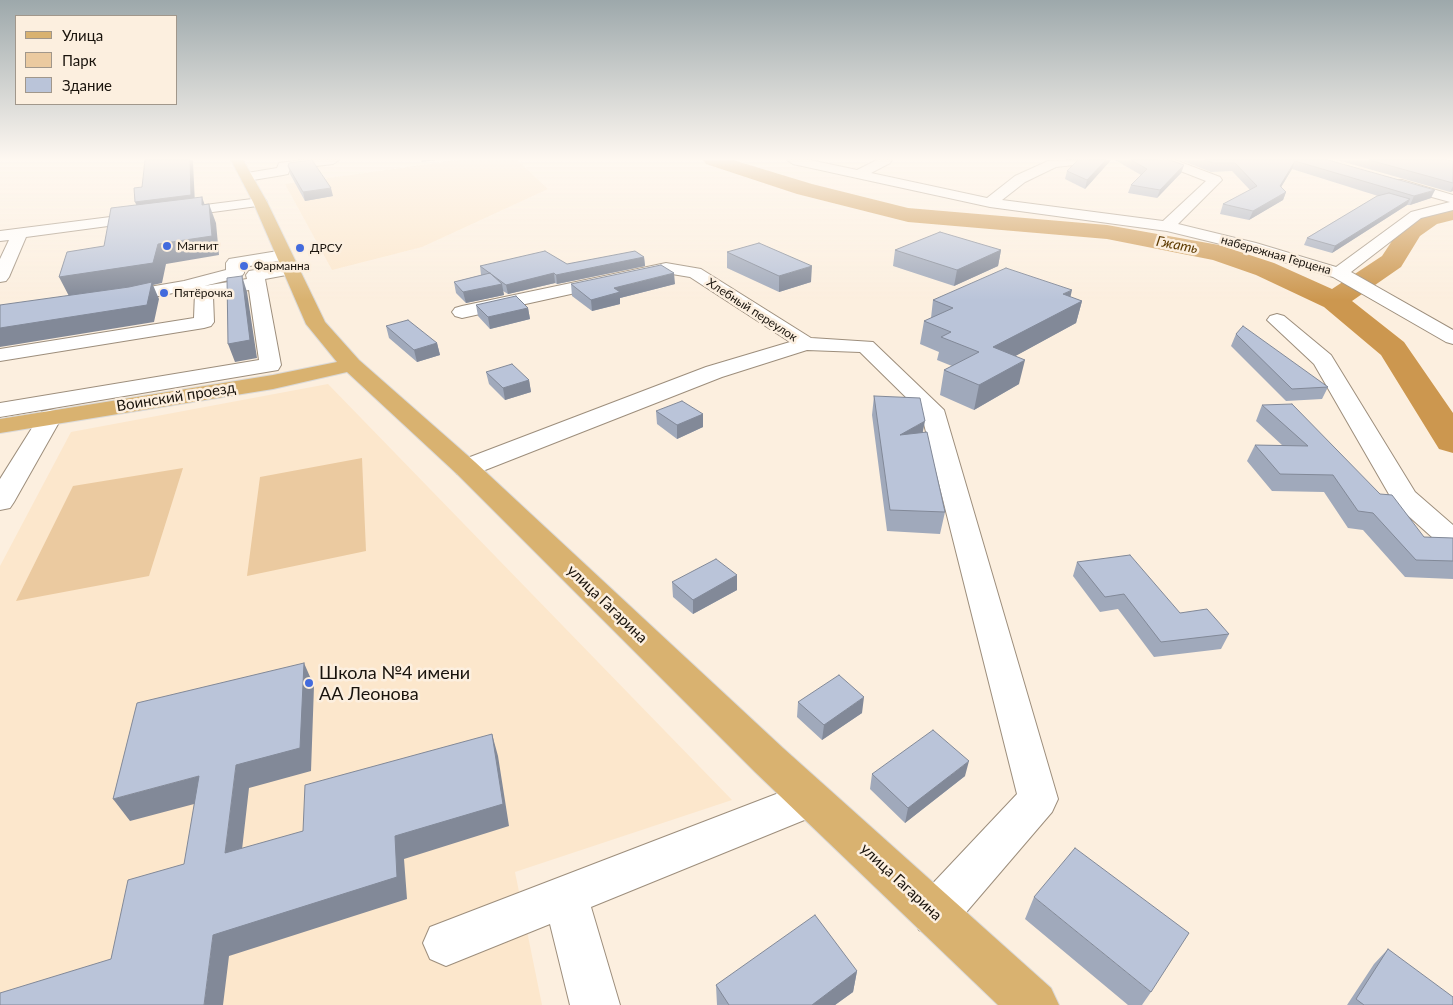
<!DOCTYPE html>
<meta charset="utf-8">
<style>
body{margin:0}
#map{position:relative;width:1453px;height:1005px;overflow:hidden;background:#fcefdf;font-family:Lato,sans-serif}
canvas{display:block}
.legend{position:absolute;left:15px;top:15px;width:162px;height:90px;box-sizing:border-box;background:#fcefdf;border:1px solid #a1978b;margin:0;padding:6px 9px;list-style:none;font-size:15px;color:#19130c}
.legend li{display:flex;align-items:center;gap:10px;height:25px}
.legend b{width:25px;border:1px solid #a1978b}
</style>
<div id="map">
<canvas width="1453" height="1005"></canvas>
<ul class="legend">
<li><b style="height:6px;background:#d9b270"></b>Улица</li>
<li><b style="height:14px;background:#ebcaa0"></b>Парк</li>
<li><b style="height:14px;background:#bac4d9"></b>Здание</li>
</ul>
</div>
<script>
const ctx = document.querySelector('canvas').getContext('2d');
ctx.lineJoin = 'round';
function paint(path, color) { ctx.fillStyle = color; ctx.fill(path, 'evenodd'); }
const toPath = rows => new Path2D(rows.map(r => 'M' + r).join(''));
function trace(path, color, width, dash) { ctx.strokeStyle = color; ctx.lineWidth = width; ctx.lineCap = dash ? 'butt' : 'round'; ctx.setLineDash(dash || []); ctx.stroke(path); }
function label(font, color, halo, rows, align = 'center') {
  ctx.font = font + ' Lato,sans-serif'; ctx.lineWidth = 5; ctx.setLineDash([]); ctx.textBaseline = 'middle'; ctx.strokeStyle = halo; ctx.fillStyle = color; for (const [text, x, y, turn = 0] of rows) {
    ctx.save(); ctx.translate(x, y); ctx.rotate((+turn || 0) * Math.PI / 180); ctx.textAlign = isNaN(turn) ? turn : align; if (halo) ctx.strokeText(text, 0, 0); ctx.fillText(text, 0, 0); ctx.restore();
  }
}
const built = toPath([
 [458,160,517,160,548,189,422,247,332,270,285,184],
 [328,384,732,800,515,872,542,1005,0,1005,0,566,71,432]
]);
const green = toPath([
 [362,458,366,551,247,576,260,477],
 [183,468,149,576,16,601,73,486]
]);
const river = toPath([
 [703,160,733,160,812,184,908,208,1107,225,1219,245,1274,263,1332,289,1382,256,1402,226,1421,214,1453,206,1453,220,1437,224,1420,236,1401,267,1352,301,1404,342,1453,413,1453,453,1439,449,1381,355,1324,307,1256,275,1213,260,1107,239,908,222,797,194,706,164,703,160]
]);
const minor = toPath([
 [303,160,339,160,333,164,290,169,288,174,283,175,247,181,240,177,247,173,277,168,279,163,303,160],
 [787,160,810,160,857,170,877,160,892,160,890,163,871,173,987,198,1015,176,1048,161,1089,160,1083,164,1056,167,1025,182,1002,200,1163,221,1206,181,1160,163,1158,160,1175,160,1220,177,1222,180,1178,224,1256,243,1336,267,1411,212,1450,202,1392,186,1390,183,1392,180,1402,180,1453,195,1453,210,1421,218,1351,272,1453,330,1453,344,1446,342,1333,277,1245,250,1167,231,990,207,793,164,787,160],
 [260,198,265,199,267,202,265,205,26,237,9,277,6,281,0,282,0,259,9,240,0,241,0,231,260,198],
 [278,251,284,252,286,256,284,260,244,267,244,273,241,277,204,286,247,279,246,275,249,271,291,264,297,265,300,269,297,273,265,279,281,365,278,370,0,417,0,403,259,360,249,290,213,296,214,322,211,326,204,328,0,361,0,349,194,318,195,292,197,288,120,304,113,302,111,298,113,294,120,292,184,281,226,270,226,263,229,259,278,251],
 [666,263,701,269,811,338,873,342,944,410,1058,799,1052,812,951,930,935,937,919,930,912,914,919,898,1017,794,921,412,860,352,807,350,722,377,475,474,466,476,457,474,453,468,457,462,706,367,790,342,690,277,666,273,462,318,455,316,452,312,455,308,462,306,666,263],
 [1277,314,1284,316,1331,355,1415,492,1453,525,1453,549,1443,547,1394,503,1314,364,1267,320,1270,316,1277,314],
 [50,410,58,412,62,417,14,502,10,508,0,510,0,479,42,412,50,410],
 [810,781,824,786,830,799,824,812,591,907,620,1005,570,1005,550,924,446,966,430,959,423,943,430,927,810,781]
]);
const major = toPath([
 [231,160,243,160,267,202,325,322,359,360,475,462,783,748,1051,988,1059,1005,998,1005,755,772,457,474,347,372,273,389,0,433,0,419,273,375,337,362,306,324,253,202,231,160]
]);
const wall = toPath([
 [1078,160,1111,160,1085,189,1065,179,1067,171],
 [1115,160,1170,160,1184,165,1181,173,1157,198,1128,193,1131,185,1141,175],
 [1180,160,1328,160,1431,198,1410,205,1407,205,1332,253,1304,245,1307,238,1378,196,1292,169,1281,187,1286,192,1283,200,1249,220,1220,214,1223,204,1250,190,1232,171,1211,172],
 [1337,160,1450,160,1448,160,1453,161,1453,191,1450,192],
 [288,166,333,196,305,201,290,174],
 [895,250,1001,250,998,266,954,286,893,266],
 [727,252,811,282,779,292,727,268],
 [644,257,645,266,557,284,555,283,508,294,503,291,504,295,466,303,456,293,454,282,481,275,480,266,567,264],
 [571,284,675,284,620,298,620,304,592,311,572,296],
 [1070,297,1082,301,1076,323,1015,356,1019,384,974,410,940,395,944,370,952,366,937,360,939,352,920,344,924,321,931,318,933,300],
 [476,305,528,308,530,319,490,329,478,316],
 [386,326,437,343,440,355,417,362,389,338],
 [1236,334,1328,387,1322,399,1286,401,1231,346],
 [486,372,529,380,531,392,505,400,489,384],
 [874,396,923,433,945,512,940,534,887,531,872,415],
 [1262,405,1380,494,1424,537,1453,538,1453,579,1405,577,1363,530,1348,528,1324,492,1272,491,1247,461,1255,445,1282,445,1256,421],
 [656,411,703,414,703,427,677,439,657,424],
 [1077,562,1180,613,1229,634,1221,649,1154,657,1118,609,1100,612,1073,576],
 [737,575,737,590,693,614,673,597,672,582],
 [798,702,862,713,822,740,797,717],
 [872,774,965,776,905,823,870,789],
 [1034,897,1151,992,1142,1005,1128,1005,1025,919],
 [1388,949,1453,1005,1347,1005,1374,964],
 [857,971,853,992,835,1005,717,1005,716,985]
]);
const shadedWall = toPath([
 [190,160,192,160,193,162,195,204,139,211,135,202],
 [421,160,436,160,422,162],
 [1106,160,1111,160,1085,189,1087,180],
 [1295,161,1292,169,1277,194,1280,186],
 [1184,165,1181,173,1157,198,1160,190],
 [1453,186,1453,191,1450,192],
 [331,188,333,196,305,201,303,192],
 [1435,190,1431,198,1410,205,1414,196],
 [1286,192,1283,200,1249,220,1253,211],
 [202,197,208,214,202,205],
 [1410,199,1407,205,1332,253,1335,246],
 [209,204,216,223,219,255,166,264,162,283,153,285,159,299,154,322,0,347,0,328,70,298,59,277,158,244],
 [1001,250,998,266,954,286,957,270],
 [644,257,645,266,557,284,556,275],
 [812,266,811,282,779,292,779,276],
 [554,273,555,283,508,294,506,285],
 [674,273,675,284,620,298,620,304,592,311,591,300,614,288],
 [242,276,247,292,257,358,235,362,228,344],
 [502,284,504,295,466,303,463,292],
 [1072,290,1068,308,1082,301,1076,323,988,371,993,347,1063,294],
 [528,308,530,319,490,329,488,317],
 [437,343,440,355,417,362,414,350],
 [1025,360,1019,384,974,410,979,385],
 [529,380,531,392,505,400,503,388],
 [703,414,703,427,677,439,677,425],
 [925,421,921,441,900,435],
 [737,575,737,590,693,614,693,600],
 [304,663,314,686,311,771,249,788,239,876,225,853,236,765],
 [864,697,862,713,822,740,824,725],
 [492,734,498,756,509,826,404,859,407,899,229,956,223,1005,204,1005,213,935,395,836],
 [969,761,965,776,905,823,908,808],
 [199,776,213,799,130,821,113,799],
 [857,971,853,992,835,1005,812,1005]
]);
const building = toPath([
 [145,160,190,160,191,195,135,202,134,188,142,187,145,160],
 [312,160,331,188,303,192,288,166,289,163,312,160],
 [1078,160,1106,160,1087,180,1067,171,1078,160],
 [1131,160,1170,160,1184,165,1160,190,1131,185,1147,169,1131,160],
 [1204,160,1328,160,1435,190,1414,196,1295,161,1280,186,1286,192,1253,211,1223,204,1257,186,1235,163,1214,163,1204,160],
 [1369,160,1447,160,1453,161,1453,183,1369,160],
 [1389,193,1410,199,1335,246,1307,238,1377,196,1389,193],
 [202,197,202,205,209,204,212,236,158,244,153,263,59,277,67,252,104,246,111,208,202,197],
 [940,232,1001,250,957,270,895,250,940,232],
 [759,243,812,266,779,276,727,252,759,243],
 [545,251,567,264,635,251,644,257,556,275,554,273,506,285,480,266,545,251],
 [661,265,674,273,614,288,620,292,591,300,571,284,661,265],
 [1006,268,1072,290,1063,294,1082,301,993,347,1025,360,979,385,944,370,979,352,941,337,951,332,924,321,953,308,933,300,1006,268],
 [490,273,502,284,463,292,454,282,490,273],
 [242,276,250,340,228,344,227,278,242,276],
 [152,282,147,305,0,328,0,305,129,287,152,282],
 [516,296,528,308,488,317,476,305,516,296],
 [408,320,437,343,414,350,386,326,408,320],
 [1243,326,1328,387,1292,389,1236,334,1243,326],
 [512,364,529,380,503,388,486,372,512,364],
 [874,396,920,398,925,421,900,435,927,432,945,512,890,510,874,396],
 [682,401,703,414,677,425,656,411,682,401],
 [1292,404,1380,494,1392,495,1424,537,1453,538,1453,561,1416,560,1373,513,1358,511,1333,475,1280,474,1255,445,1308,446,1262,405,1292,404],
 [1130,555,1180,613,1207,609,1229,634,1161,642,1124,594,1105,597,1077,562,1130,555],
 [716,559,737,575,693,600,672,582,716,559],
 [304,663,300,748,236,765,225,853,303,831,305,785,492,734,503,804,395,836,397,877,213,935,204,1005,0,1005,0,993,111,959,128,880,184,864,199,776,113,799,137,703,304,663],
 [839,675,864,697,824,725,798,702,839,675],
 [933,730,969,761,908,808,872,774,933,730],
 [1075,848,1189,933,1151,992,1034,897,1075,848],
 [815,915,857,971,812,1005,729,1005,716,985,815,915],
 [1388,949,1453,997,1453,1005,1364,1005,1356,999,1388,949]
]);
const markers = [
 [167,246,5,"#436bdd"],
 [300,248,5,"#436bdd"],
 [244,266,5,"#436bdd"],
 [164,293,5,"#436bdd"],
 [309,683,5,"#436bdd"]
];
const farPoinames = [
 ["Магнит",177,246],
 ["ДРСУ",310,248],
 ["Фарманна",254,266],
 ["Пятёрочка",174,293]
];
const farStreetnames = [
 ["набережная Герцена",1276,255,16],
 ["Хлебный переулок",752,310,33]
];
const farWaternames = [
 ["Гжать",1177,245,11]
];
const streetNames = [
 ["Воинский проезд",176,397,-9],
 ["улица Гагарина",607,604,44],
 ["улица Гагарина",901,882,43]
];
const nearPoinames = [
 ["Школа №4 имени",319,673],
 ["АА Леонова",319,694]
];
paint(built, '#fce7cc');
paint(green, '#ebcaa0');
paint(river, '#cc974f');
trace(minor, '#9d8e7c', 2);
trace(major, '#dad9d8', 2);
paint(minor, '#fff');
paint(major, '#d9b270');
paint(wall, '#a0a9bb');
paint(shadedWall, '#828998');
paint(building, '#bac4d9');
trace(building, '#828998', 1);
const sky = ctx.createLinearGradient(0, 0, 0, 300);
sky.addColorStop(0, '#9da8ab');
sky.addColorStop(0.53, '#fef8f1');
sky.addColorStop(1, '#fef8f100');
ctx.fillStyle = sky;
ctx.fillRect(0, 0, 1453, 300);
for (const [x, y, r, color] of markers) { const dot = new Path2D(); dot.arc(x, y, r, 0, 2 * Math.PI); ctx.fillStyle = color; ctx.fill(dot); trace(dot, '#fcefdf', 2); }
label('12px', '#19130c', '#fcefdf', farPoinames, 'left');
label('12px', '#19130c', '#fcefdf', farStreetnames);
label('italic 14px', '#5e3b00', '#fcefdf', farWaternames);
label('15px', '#19130c', '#fcefdf', streetNames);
label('18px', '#19130c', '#fcefdf', nearPoinames, 'left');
</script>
